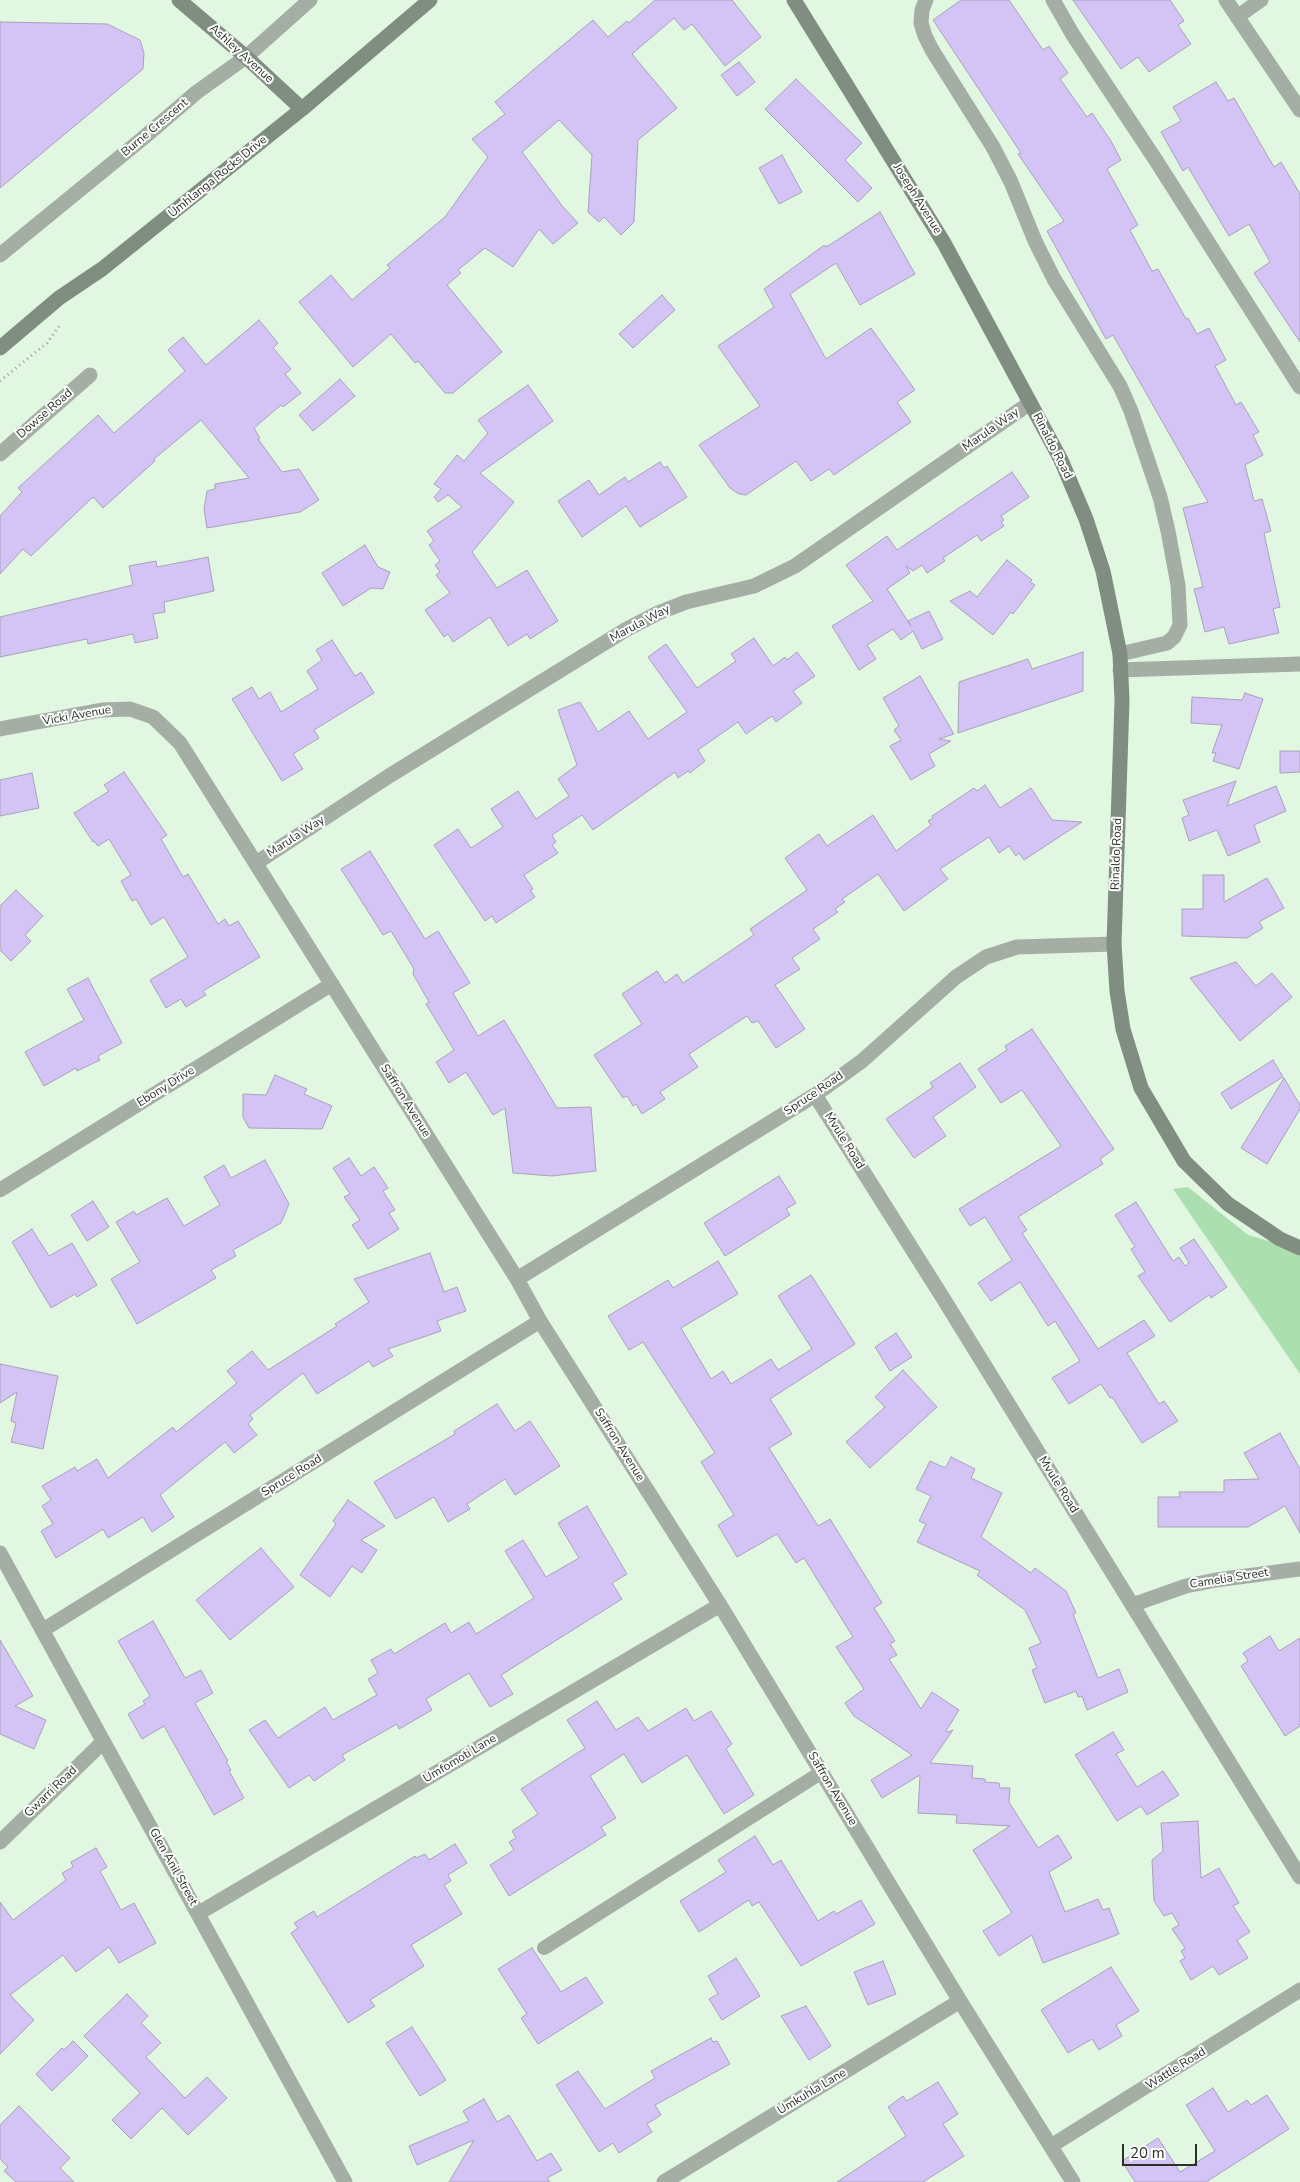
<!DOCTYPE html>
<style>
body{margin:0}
#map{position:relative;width:1300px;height:2182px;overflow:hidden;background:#e1f7e2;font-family:"Nunito Sans",sans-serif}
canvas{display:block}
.scale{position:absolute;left:1122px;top:2144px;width:75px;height:22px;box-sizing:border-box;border:2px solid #293129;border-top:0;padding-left:6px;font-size:15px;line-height:18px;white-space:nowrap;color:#293129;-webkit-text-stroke:4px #fff;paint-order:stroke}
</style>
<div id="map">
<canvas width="1300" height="2182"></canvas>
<div class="scale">20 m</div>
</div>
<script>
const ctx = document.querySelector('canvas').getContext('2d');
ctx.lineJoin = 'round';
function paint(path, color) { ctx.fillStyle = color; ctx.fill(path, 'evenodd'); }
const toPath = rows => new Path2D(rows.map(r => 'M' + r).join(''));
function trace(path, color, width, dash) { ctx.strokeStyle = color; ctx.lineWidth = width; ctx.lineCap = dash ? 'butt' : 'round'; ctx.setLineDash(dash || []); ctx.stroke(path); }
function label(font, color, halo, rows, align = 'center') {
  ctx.font = font + ' "Nunito Sans",sans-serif'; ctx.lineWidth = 4; ctx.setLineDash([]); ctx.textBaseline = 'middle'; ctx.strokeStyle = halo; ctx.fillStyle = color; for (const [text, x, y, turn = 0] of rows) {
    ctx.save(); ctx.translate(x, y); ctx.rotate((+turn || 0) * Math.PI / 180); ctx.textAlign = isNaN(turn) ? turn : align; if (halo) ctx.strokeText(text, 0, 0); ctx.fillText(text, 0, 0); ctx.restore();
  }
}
const green = toPath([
 [1188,1187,1248,1235,1300,1250,1300,1374,1173,1189]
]);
const building = toPath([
 [655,0,732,0,761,37,725,66,692,24,684,30,674,18,632,54,677,108,638,140,634,222,621,235,604,217,599,222,588,212,592,155,559,120,522,152,563,207,578,223,553,244,539,229,513,267,485,248,458,270,461,273,447,285,502,352,453,393,445,393,418,361,415,363,391,334,353,367,299,302,331,275,352,300,390,268,387,265,445,217,488,157,472,139,505,114,495,102,593,20,608,37,627,21,629,23,655,0],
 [961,0,1009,0,1043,50,1049,46,1068,73,1060,79,1087,117,1092,113,1111,141,1121,160,1107,169,1138,225,1130,230,1152,271,1158,269,1186,319,1188,318,1197,334,1209,328,1226,360,1215,366,1236,405,1241,402,1259,432,1253,435,1263,455,1245,465,1254,501,1262,499,1271,531,1264,533,1280,607,1273,609,1279,633,1229,644,1224,627,1205,632,1194,589,1203,587,1183,508,1208,502,1113,335,1106,339,1047,231,1064,221,1018,154,1021,153,933,20,961,0],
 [1073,0,1170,0,1184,21,1178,25,1191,44,1149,72,1138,57,1121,69,1073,0],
 [0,22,107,24,140,40,144,53,143,69,0,188,0,22],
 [739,62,755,82,737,96,721,75,739,62],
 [796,79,862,143,845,160,872,188,858,202,765,109,796,79],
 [1216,82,1228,101,1234,98,1274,167,1281,162,1300,194,1300,342,1254,273,1270,262,1249,224,1229,236,1188,167,1183,171,1161,132,1181,121,1173,107,1216,82],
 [782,155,802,192,779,204,759,168,782,155],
 [880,212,915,274,860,305,836,263,790,294,826,359,871,328,915,390,897,402,911,422,834,475,829,469,811,481,796,461,746,495,739,494,730,488,699,445,760,406,718,346,774,307,764,289,823,246,828,246,880,212],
 [662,295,675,310,633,348,619,334,662,295],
 [259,320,278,343,273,348,291,369,285,374,301,393,283,407,281,405,254,428,260,438,258,439,282,472,299,469,319,500,300,512,207,528,204,509,207,491,215,489,215,484,249,478,201,420,154,459,155,461,103,508,93,497,31,556,23,549,0,574,0,516,22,492,18,488,98,415,114,433,185,371,168,350,183,337,206,365,259,320],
 [340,379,355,396,313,431,299,415,340,379],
 [528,385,553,421,480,473,514,502,472,552,497,588,527,570,558,621,530,639,527,634,508,646,490,617,453,642,448,634,444,637,425,610,450,593,436,575,440,572,435,565,440,561,429,545,434,541,427,531,462,507,448,495,438,502,434,497,441,489,434,484,457,455,464,461,488,433,478,420,528,385],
 [660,462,664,468,667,466,687,497,640,527,626,506,582,537,558,501,589,480,599,495,625,477,628,482,660,462],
 [1012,472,1029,497,1001,516,1004,520,1001,522,1004,526,981,541,977,535,943,558,945,561,927,573,922,565,913,571,906,566,910,573,887,589,911,626,908,621,929,611,943,639,922,649,913,631,901,640,893,629,867,645,876,659,859,670,832,626,873,601,846,565,887,536,897,550,1012,472],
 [365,545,378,567,390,572,383,589,371,588,343,606,322,573,365,545],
 [208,557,214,591,164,602,165,612,153,614,158,638,135,643,133,634,88,644,87,639,0,657,0,617,133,585,129,566,156,561,157,567,208,557],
 [1007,560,1032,580,1030,582,1035,585,1013,614,1011,612,993,635,950,601,970,591,977,597,1007,560],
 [754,638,773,666,785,657,787,660,797,652,815,676,793,691,802,703,776,722,772,716,746,734,738,722,698,750,705,761,690,773,688,771,678,778,675,772,593,830,582,815,552,835,556,842,552,845,558,853,524,875,533,889,530,890,535,897,496,923,492,916,485,921,434,845,458,829,471,848,503,827,491,809,518,791,536,819,569,796,558,779,577,765,558,710,580,702,598,732,629,711,648,739,687,712,648,657,666,644,697,688,736,661,731,654,754,638],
 [332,640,355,676,361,672,374,693,314,730,319,738,293,754,303,769,282,781,232,699,252,687,259,699,270,692,281,712,318,689,307,671,322,660,316,650,332,640],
 [1083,652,1083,691,958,733,959,682,1028,659,1032,669,1083,652],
 [920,676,954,734,939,739,951,741,929,754,935,766,911,780,890,746,901,740,894,730,899,726,883,698,920,676],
 [1245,693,1263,699,1239,769,1213,761,1216,753,1212,753,1222,725,1191,723,1192,697,1242,700,1245,693],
 [1280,751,1300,751,1300,772,1280,773,1280,751],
 [124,772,167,835,161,839,183,877,188,874,218,924,225,919,229,926,238,921,260,957,203,991,206,995,186,1007,181,999,166,1008,150,980,188,957,164,917,151,925,136,899,132,901,121,881,131,875,109,839,98,846,94,841,93,842,74,813,109,791,104,785,124,772],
 [32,773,39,808,0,816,0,780,32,773],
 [1236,781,1227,806,1276,786,1286,811,1254,825,1260,842,1228,856,1217,830,1189,841,1182,818,1189,815,1183,800,1236,781],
 [985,785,1000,808,1031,788,1052,820,1082,822,1024,860,1019,853,1016,856,1009,846,999,853,989,837,940,869,948,879,904,911,878,874,842,899,845,902,835,909,838,912,813,929,820,939,792,958,800,969,775,985,805,1029,776,1048,758,1021,752,1023,747,1016,689,1054,698,1067,660,1092,665,1099,642,1114,636,1104,633,1106,627,1096,623,1098,594,1055,642,1024,622,994,657,971,665,983,677,974,683,983,754,935,750,929,807,890,785,858,819,834,827,846,873,815,896,851,931,825,928,821,933,818,932,816,974,788,977,791,985,785],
 [370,851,425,939,438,931,470,983,453,993,478,1036,504,1020,557,1108,591,1107,596,1171,552,1176,513,1173,505,1108,493,1115,466,1072,449,1083,436,1062,454,1050,426,1004,429,1002,413,974,414,969,391,931,383,935,341,869,370,851],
 [1203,875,1224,875,1224,902,1267,878,1284,908,1259,922,1263,928,1247,938,1182,936,1182,909,1203,909,1203,875],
 [16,890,43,916,25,935,31,941,11,961,0,950,0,906,16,890],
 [1236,962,1256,986,1272,973,1292,997,1240,1041,1190,978,1236,962],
 [88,978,122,1043,98,1056,100,1060,77,1071,76,1068,44,1086,25,1052,84,1020,67,989,88,978],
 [1032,1029,1114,1149,1100,1159,1103,1164,1018,1217,1027,1230,1022,1233,1098,1349,1144,1320,1155,1336,1127,1353,1159,1404,1164,1401,1178,1421,1142,1443,1112,1397,1110,1398,1101,1384,1069,1404,1052,1378,1080,1361,1055,1321,1048,1326,1020,1282,991,1301,978,1283,1012,1260,985,1217,970,1226,959,1209,1061,1146,1022,1090,1001,1103,978,1069,1007,1050,1005,1046,1032,1029],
 [1273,1060,1283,1077,1231,1109,1221,1093,1273,1060],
 [960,1063,976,1087,933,1117,946,1136,914,1158,886,1119,933,1087,930,1083,960,1063],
 [275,1075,307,1089,304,1094,332,1106,322,1129,249,1128,243,1117,243,1094,266,1095,275,1075],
 [1284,1078,1300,1105,1300,1109,1267,1164,1241,1148,1284,1078],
 [349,1158,361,1176,374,1167,388,1188,383,1191,395,1210,389,1213,399,1229,368,1249,352,1225,360,1220,344,1197,350,1194,333,1168,349,1158],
 [265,1160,289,1204,281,1223,233,1250,236,1256,211,1270,216,1278,137,1324,111,1279,140,1262,116,1222,134,1211,136,1215,167,1198,184,1226,220,1205,204,1177,224,1165,231,1178,265,1160],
 [779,1176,796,1203,786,1209,790,1215,725,1256,704,1223,779,1176],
 [93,1201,109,1227,87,1241,71,1215,93,1201],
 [1136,1202,1173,1261,1179,1257,1185,1266,1189,1263,1180,1248,1194,1239,1227,1287,1211,1298,1209,1295,1170,1322,1138,1276,1145,1272,1131,1249,1135,1247,1115,1215,1136,1202],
 [32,1229,49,1256,72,1243,97,1285,77,1297,75,1294,51,1308,12,1242,32,1229],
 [430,1253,444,1292,457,1287,466,1311,437,1321,441,1331,388,1349,393,1356,373,1367,369,1361,317,1394,303,1373,250,1415,253,1419,248,1424,257,1435,234,1453,225,1442,160,1495,174,1517,152,1532,143,1517,108,1538,103,1529,56,1558,41,1531,53,1524,42,1506,51,1500,42,1486,75,1467,77,1471,97,1459,108,1478,173,1427,176,1432,237,1383,227,1371,252,1351,268,1370,337,1326,335,1324,369,1302,354,1279,430,1253],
 [718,1261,738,1294,681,1328,711,1379,723,1371,731,1384,771,1359,778,1370,812,1349,778,1296,811,1275,855,1344,770,1399,792,1434,769,1448,818,1526,830,1519,882,1603,874,1608,895,1641,890,1644,897,1655,889,1659,921,1709,932,1692,959,1710,946,1731,948,1732,953,1730,930,1763,973,1766,972,1778,985,1779,985,1782,999,1783,1000,1788,1010,1788,1009,1802,1038,1848,1058,1835,1072,1858,1049,1872,1065,1912,1098,1899,1103,1910,1109,1908,1119,1934,1043,1963,1032,1935,999,1956,983,1931,1012,1913,973,1850,1010,1826,956,1823,957,1815,918,1813,920,1775,882,1798,871,1780,912,1755,854,1716,845,1703,864,1689,836,1647,853,1637,804,1558,796,1563,777,1534,737,1557,718,1525,734,1515,701,1462,715,1453,643,1342,629,1350,608,1316,668,1280,673,1288,718,1261],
 [896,1333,912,1357,890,1371,875,1347,896,1333],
 [0,1364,58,1376,43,1449,11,1442,16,1423,11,1421,17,1392,0,1403,0,1364],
 [903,1370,937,1407,870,1468,846,1442,885,1407,875,1397,903,1370],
 [497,1404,515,1431,530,1421,560,1466,515,1495,505,1479,467,1504,470,1509,448,1522,434,1497,396,1519,374,1482,455,1434,454,1431,497,1404],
 [1280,1433,1300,1469,1300,1533,1285,1506,1248,1527,1158,1527,1158,1497,1180,1497,1179,1492,1224,1492,1224,1480,1259,1479,1244,1453,1280,1433],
 [951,1457,975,1469,971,1478,1002,1493,981,1537,1031,1573,1035,1568,1066,1591,1076,1613,1073,1614,1098,1678,1119,1669,1128,1692,1087,1710,1082,1696,1078,1697,1076,1691,1045,1703,1032,1670,1037,1668,1029,1648,1041,1643,1025,1610,977,1575,980,1571,917,1542,926,1524,919,1521,931,1496,916,1489,930,1461,943,1467,946,1467,951,1457],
 [348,1500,385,1526,361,1540,377,1550,362,1573,352,1566,330,1597,300,1575,336,1524,333,1521,348,1500],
 [587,1506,627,1574,612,1583,622,1599,501,1675,513,1694,490,1707,469,1673,426,1699,432,1710,399,1729,397,1724,342,1755,345,1760,314,1781,309,1775,289,1788,249,1730,265,1720,278,1738,325,1707,333,1720,377,1695,368,1679,378,1673,371,1660,391,1649,394,1654,445,1623,451,1633,469,1622,476,1634,534,1598,505,1551,523,1540,546,1577,579,1558,558,1523,587,1506],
 [261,1548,294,1587,230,1640,196,1600,261,1548],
 [153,1621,185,1678,201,1670,213,1693,195,1703,228,1761,226,1762,231,1770,229,1771,244,1798,214,1815,164,1726,142,1739,128,1714,145,1704,143,1701,150,1696,118,1641,153,1621],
 [1270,1636,1279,1651,1300,1638,1300,1726,1285,1736,1241,1666,1248,1661,1243,1653,1270,1636],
 [0,1640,33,1696,15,1706,46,1720,34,1749,0,1734,0,1640],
 [597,1701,616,1730,638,1717,648,1731,686,1708,694,1721,711,1711,732,1744,726,1749,754,1795,724,1814,687,1755,642,1783,624,1754,590,1776,616,1818,601,1827,606,1835,509,1896,490,1865,514,1850,509,1842,516,1838,512,1831,538,1814,521,1789,585,1748,567,1720,597,1701],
 [1113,1732,1124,1750,1116,1754,1137,1787,1163,1771,1179,1795,1147,1815,1141,1806,1117,1821,1075,1755,1113,1732],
 [1198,1821,1201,1878,1219,1868,1239,1903,1233,1906,1250,1932,1237,1940,1248,1958,1219,1975,1213,1966,1191,1980,1180,1961,1185,1958,1181,1951,1185,1948,1172,1929,1179,1925,1172,1913,1164,1916,1154,1901,1152,1860,1163,1851,1161,1823,1198,1821],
 [755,1836,773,1865,781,1860,818,1921,834,1911,836,1914,861,1900,875,1924,801,1966,759,1902,752,1906,749,1900,699,1932,680,1901,726,1872,718,1860,755,1836],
 [455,1844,467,1863,448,1875,451,1881,444,1885,462,1914,411,1945,424,1966,370,2000,375,2006,348,2023,291,1933,298,1928,294,1923,314,1911,317,1917,415,1856,416,1858,425,1854,429,1860,455,1844],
 [96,1848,107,1867,100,1871,121,1910,134,1903,156,1943,119,1963,109,1947,76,1972,63,1955,10,1995,34,2020,0,2054,0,1902,13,1920,66,1880,62,1873,73,1867,71,1862,96,1848],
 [532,1948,561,1992,586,1977,603,2003,538,2044,521,2018,527,2014,498,1969,532,1948],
 [736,1958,760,1996,722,2020,709,1999,718,1994,708,1976,736,1958],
 [883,1961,896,1994,868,2005,854,1972,883,1961],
 [1111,1967,1139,2011,1116,2025,1122,2036,1099,2050,1092,2039,1068,2053,1041,2010,1111,1967],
 [127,1994,148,2016,141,2023,161,2043,146,2057,185,2098,207,2077,227,2098,188,2135,162,2108,131,2139,112,2120,140,2093,84,2036,127,1994],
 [806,2006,831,2046,809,2060,781,2016,806,2006],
 [412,2027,446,2080,420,2096,386,2043,412,2027],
 [711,2038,713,2042,717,2041,730,2064,655,2105,661,2115,647,2124,652,2132,619,2153,613,2143,599,2152,556,2085,578,2071,605,2109,655,2078,651,2071,711,2038],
 [73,2041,88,2056,52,2091,36,2074,62,2048,64,2050,73,2041],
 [938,2082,958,2114,943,2124,964,2156,923,2182,837,2182,906,2136,888,2107,903,2096,907,2101,938,2082],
 [1213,2088,1228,2112,1247,2100,1251,2105,1267,2095,1289,2129,1206,2182,1135,2182,1122,2161,1158,2138,1180,2172,1215,2151,1186,2105,1213,2088],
 [484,2099,497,2122,509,2115,537,2161,551,2153,562,2170,547,2178,550,2182,449,2182,474,2140,417,2165,409,2146,469,2121,463,2111,484,2099],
 [19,2106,70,2158,60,2168,74,2182,16,2182,4,2171,8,2167,0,2159,0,2125,19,2106]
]);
const path = toPath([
 [0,381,47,343,60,325]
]);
const lane = toPath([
 [544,1948,822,1772]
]);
const street = toPath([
 [926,0,922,10,921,23,925,36,932,50,993,147,1011,182,1035,241,1054,279,1120,386,1131,411,1160,497,1168,531,1178,585,1180,625,1174,637,1167,643,1120,654],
 [1053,0,1073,35,1157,162,1300,387],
 [1226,0,1300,110],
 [1237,17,1261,0],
 [0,255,142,139,197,92,246,57,310,0],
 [0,454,90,375],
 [1120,670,1300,664],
 [0,729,102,710,130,709,153,717,180,743,517,1279,540,1321,720,1605,960,2001,1073,2182],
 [256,863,389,776,627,629,658,613,686,602,754,586,795,566,1030,403],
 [815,1095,943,1298,1300,1877],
 [0,1190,332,984],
 [517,1279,815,1095,862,1061,956,977,986,957,1017,947,1114,944],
 [0,1553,345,2182],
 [1132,1605,1186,1586,1216,1580,1300,1569],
 [43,1630,540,1321],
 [0,1842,103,1742],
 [199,1913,720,1605],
 [1051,2146,1300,1990],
 [664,2182,960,2001]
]);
const secondary = toPath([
 [179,0,246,57,302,109],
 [794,0,944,243,1061,460,1086,519,1103,571,1120,654,1122,701,1114,944,1117,991,1123,1029,1141,1088,1184,1161,1228,1204,1280,1239,1300,1248],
 [0,348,59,298,102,269,302,109,430,0]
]);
const streetNames = [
 ["Ashley Avenue",241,54,42],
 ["Burne Crescent",155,128,-40],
 ["Umhlanga Rocks Drive",218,177,-39],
 ["Joseph Avenue",917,199,58],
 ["Dowse Road",45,414,-41],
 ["Marula Way",991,430,-35],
 ["Rinaldo Road",1052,446,63],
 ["Marula Way",640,624,-28],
 ["Vicki Avenue",77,716,-10],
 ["Marula Way",296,837,-33],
 ["Rinaldo Road",1117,854,-88],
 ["Ebony Drive",166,1087,-32],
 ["Spruce Road",814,1094,-34],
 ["Saffron Avenue",405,1101,58],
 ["Mvule Road",844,1141,58],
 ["Saffron Avenue",619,1445,58],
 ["Spruce Road",292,1476,-32],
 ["Mvule Road",1058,1485,58],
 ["Camelia Street",1229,1579,-9],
 ["Umfomoti Lane",460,1759,-31],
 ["Saffron Avenue",832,1789,59],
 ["Gwarri Road",51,1792,-44],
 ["Glen Anil Street",173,1867,61],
 ["Wattle Road",1176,2069,-32],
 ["Umkuhla Lane",812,2092,-31]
];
paint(green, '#acdfaf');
paint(building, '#d3c4f5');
trace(building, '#a8a1ba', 1);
trace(path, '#93a394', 3, [1, 4]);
trace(lane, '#a5aea5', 14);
trace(street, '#a5aea5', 15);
trace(secondary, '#808e81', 15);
label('12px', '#293129', '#fff', streetNames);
</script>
